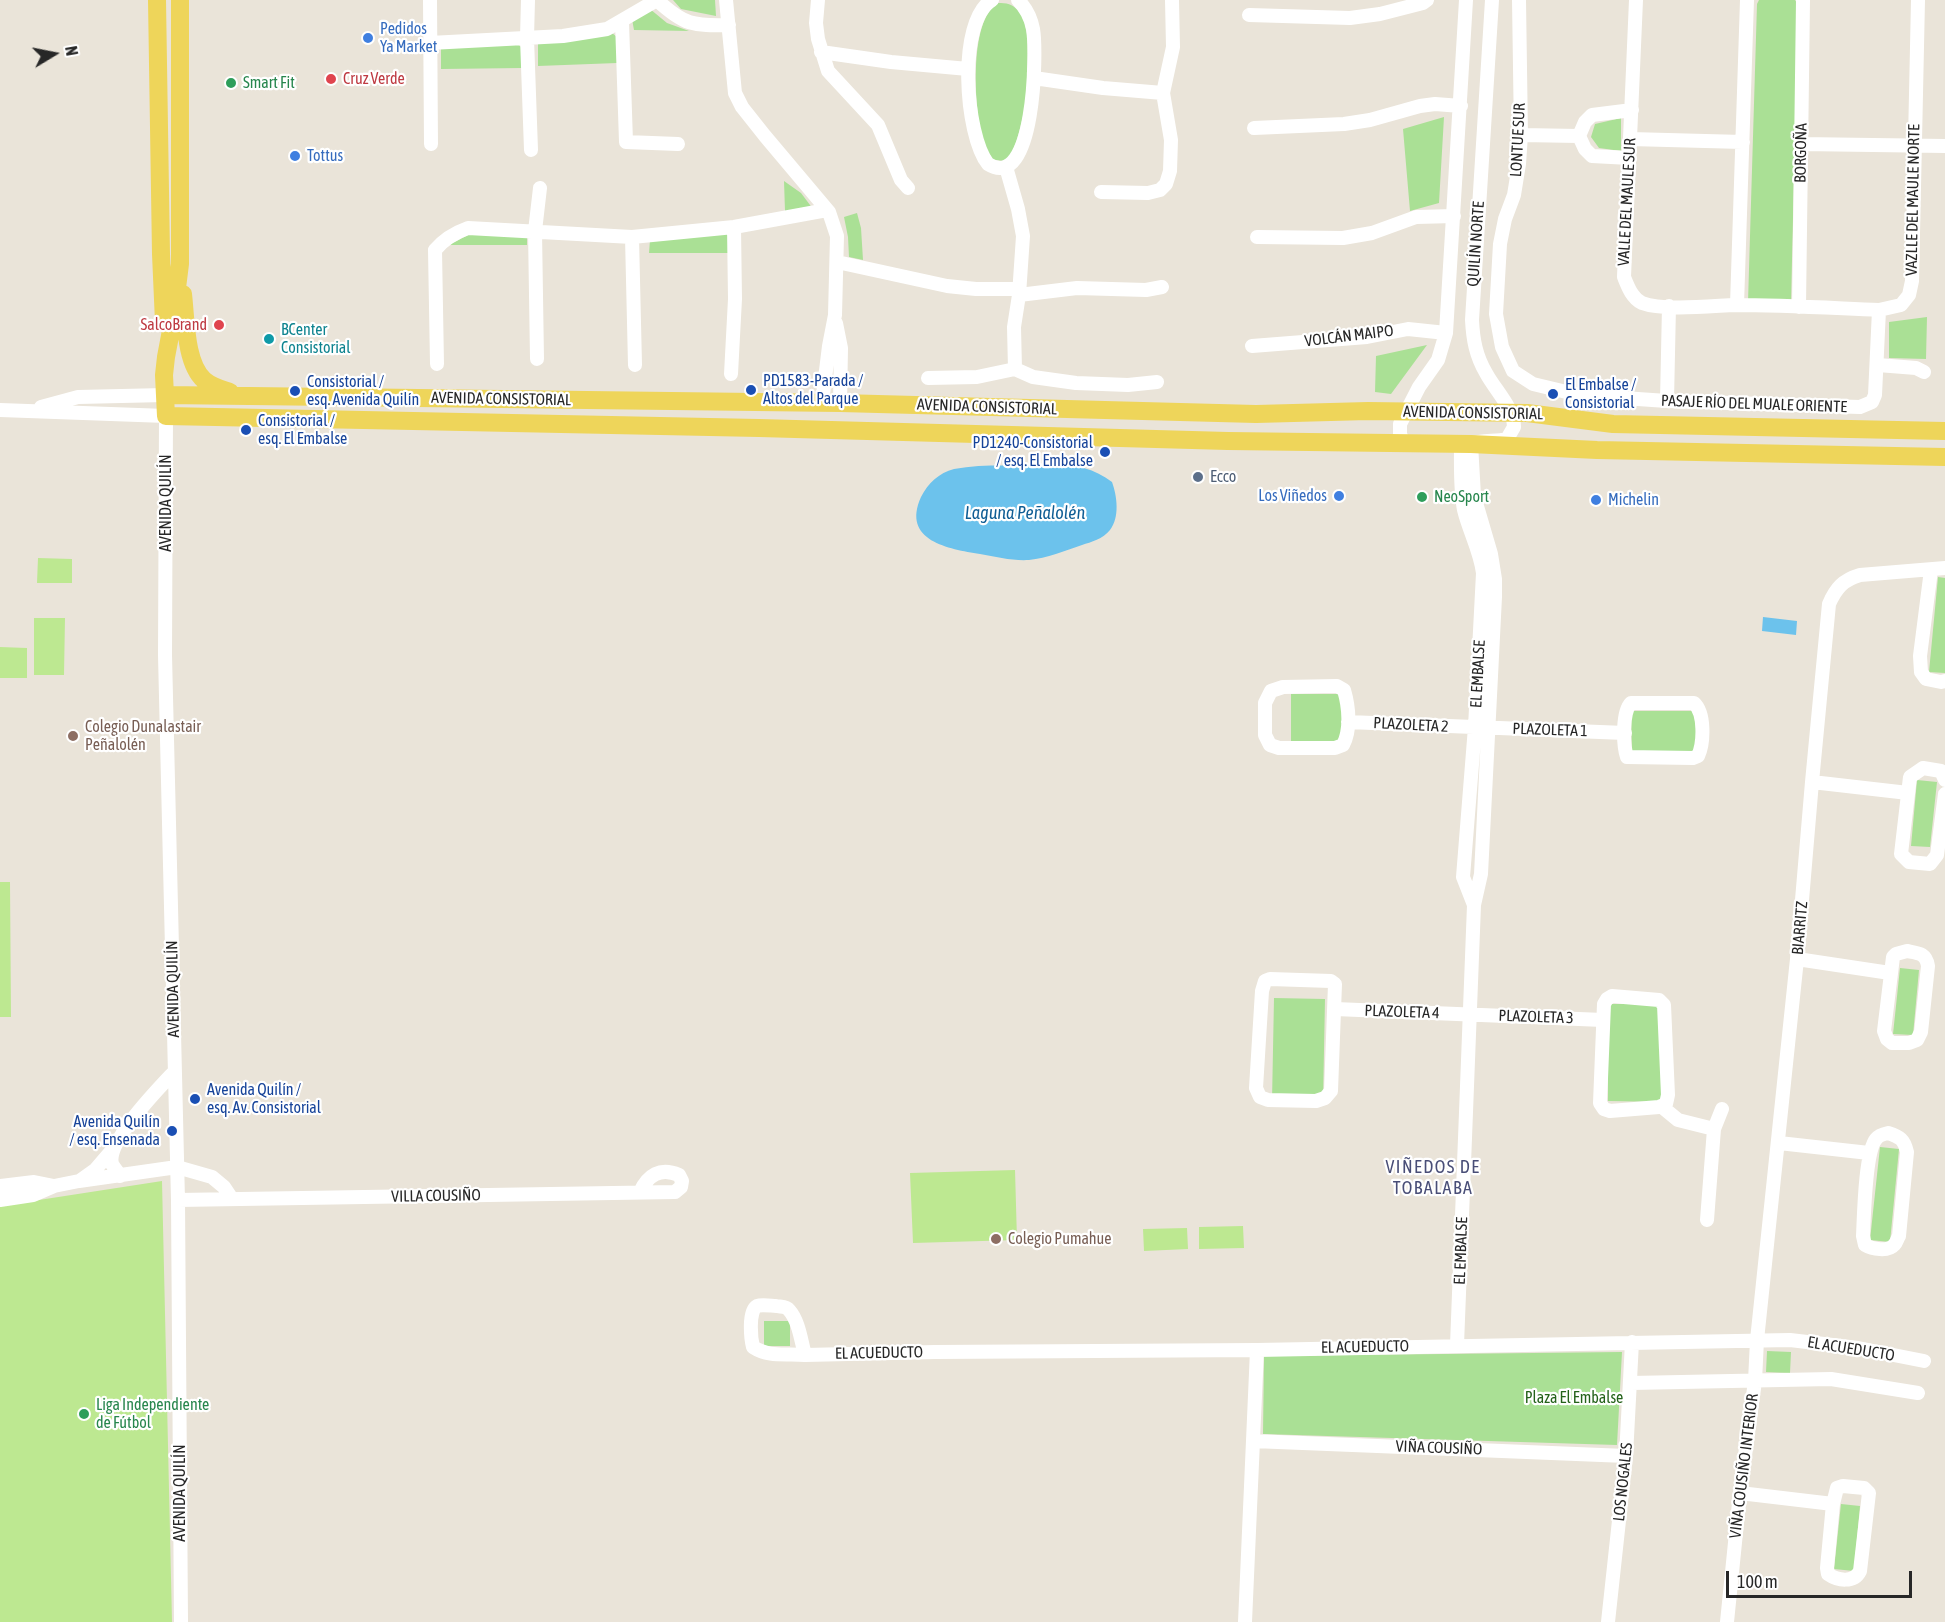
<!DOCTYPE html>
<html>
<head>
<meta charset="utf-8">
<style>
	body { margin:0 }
	#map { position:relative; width:1945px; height:1622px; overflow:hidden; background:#eae4d9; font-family:"Asap Condensed",sans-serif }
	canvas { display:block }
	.north { position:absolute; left:24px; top:24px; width:60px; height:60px; -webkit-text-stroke:4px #fff; paint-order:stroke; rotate:80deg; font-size:16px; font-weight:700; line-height:24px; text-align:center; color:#272727 }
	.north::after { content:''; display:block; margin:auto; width:21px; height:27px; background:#272727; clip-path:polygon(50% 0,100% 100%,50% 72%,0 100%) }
	.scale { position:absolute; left:1726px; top:1571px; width:186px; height:27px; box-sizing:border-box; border:3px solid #272727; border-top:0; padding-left:8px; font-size:18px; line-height:21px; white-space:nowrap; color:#272727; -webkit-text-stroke:4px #fff; paint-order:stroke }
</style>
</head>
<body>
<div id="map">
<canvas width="1945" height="1622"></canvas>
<div class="north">N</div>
<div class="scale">100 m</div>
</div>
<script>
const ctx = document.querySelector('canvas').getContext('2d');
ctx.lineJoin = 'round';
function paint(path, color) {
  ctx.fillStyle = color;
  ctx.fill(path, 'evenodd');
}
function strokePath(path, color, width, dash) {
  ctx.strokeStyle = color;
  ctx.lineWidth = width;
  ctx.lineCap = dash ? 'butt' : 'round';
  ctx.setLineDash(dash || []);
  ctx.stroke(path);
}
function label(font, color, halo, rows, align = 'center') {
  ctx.font = font + ' "Asap Condensed",sans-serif';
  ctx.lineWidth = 4.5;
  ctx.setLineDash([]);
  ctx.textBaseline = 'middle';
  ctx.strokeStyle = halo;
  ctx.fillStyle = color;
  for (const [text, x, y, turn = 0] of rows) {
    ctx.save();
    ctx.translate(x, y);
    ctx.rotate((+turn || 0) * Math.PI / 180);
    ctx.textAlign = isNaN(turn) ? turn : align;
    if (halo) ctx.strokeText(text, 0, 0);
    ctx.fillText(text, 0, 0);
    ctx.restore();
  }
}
paint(new Path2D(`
	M 673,0 L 715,0 L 716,16 L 681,9 Z
	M 1759,0 L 1795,0 L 1798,5 L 1791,303 L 1748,302 L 1757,4 Z
	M 998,3 C 1034,0 1028,54 1027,75 C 1027,85 1028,97 1025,107 C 1021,126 1017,144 1008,161 L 993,160 C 990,155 986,149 984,143 C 974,114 968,20 998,3 Z
	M 650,9 L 667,23 L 689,31 L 634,30 L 632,19 Z
	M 612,33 L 617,37 L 617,63 L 538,66 L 538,43 Z
	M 518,44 L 522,48 L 522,68 L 441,69 L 441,48 Z
	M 1444,117 L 1439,203 L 1410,211 L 1403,129 Z
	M 1621,118 L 1621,151 L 1599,148 L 1591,137 L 1595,124 Z
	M 784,181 L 801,193 L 813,209 L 785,211 Z
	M 857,213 L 861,228 L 863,260 L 849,257 L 848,237 L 844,217 Z
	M 725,232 L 732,236 L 731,253 L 649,253 L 650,240 Z
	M 527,233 L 527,245 L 449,245 L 468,235 Z
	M 1927,317 L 1926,359 L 1889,358 L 1889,322 Z
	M 1427,345 L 1391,394 L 1375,392 L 1376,356 Z
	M 1938,577 L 1945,578 L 1945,673 L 1929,672 Z
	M 1291,694 L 1344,694 L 1344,744 L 1291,745 Z
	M 1631,711 L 1698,711 L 1698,754 L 1632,754 Z
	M 1917,780 L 1937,782 L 1930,847 L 1911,846 Z
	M 1900,968 L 1919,970 L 1913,1035 L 1893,1034 Z
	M 1274,998 L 1325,999 L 1323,1102 L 1272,1101 Z
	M 1608,1004 L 1666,1004 L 1666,1102 L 1608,1101 Z
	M 1880,1147 L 1899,1149 L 1890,1242 L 1870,1240 Z
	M 764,1321 L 790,1321 L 790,1346 L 764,1346 Z
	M 1767,1351 L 1791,1352 L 1790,1373 L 1766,1372 Z
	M 1622,1352 L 1617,1445 L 1263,1434 L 1264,1356 Z
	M 1841,1504 L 1860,1506 L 1854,1571 L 1834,1569 Z`), '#aae095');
paint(new Path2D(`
	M 38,558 L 72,559 L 72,583 L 37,583 Z
	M 34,618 L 65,618 L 64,675 L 34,675 Z
	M 0,647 L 27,648 L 27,678 L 0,678 Z
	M 0,882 L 10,882 L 11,1017 L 0,1017 Z
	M 1015,1170 L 1017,1240 L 913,1243 L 910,1173 Z
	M 162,1181 L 172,1622 L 0,1622 L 0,1206 Z
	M 1243,1226 L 1244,1248 L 1199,1249 L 1199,1227 Z
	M 1187,1228 L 1188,1249 L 1144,1251 L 1143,1229 Z`), '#bde891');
paint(new Path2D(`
	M 1054,464 C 1075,464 1095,469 1112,482 C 1117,496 1120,517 1110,530 C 1103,539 1091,542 1082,545 C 1065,551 1047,558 1029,560 C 1013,561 996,557 980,554 C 949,549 901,541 921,497 C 928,483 939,473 954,469 C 986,463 1021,467 1054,464 Z
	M 1763,617 L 1797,621 L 1796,635 L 1762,631 Z`), '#6cc2ec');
strokePath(new Path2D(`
	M 430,0 L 431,144
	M 528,0 L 527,38 L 531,150
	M 657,0 C 684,25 693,26 729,25
	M 726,0 L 735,93 L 742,107 L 765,136 L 829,212 L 837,236 L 835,315 L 829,346 L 822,403
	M 818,0 L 816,23 L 818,39 L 828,71 L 878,125 L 901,180 L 908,188
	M 992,0 C 957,21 965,135 988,164 C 1035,193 1037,52 1033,29 C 1031,18 1026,8 1018,0
	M 1519,0 L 1521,135 L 1519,164 L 1514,195 L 1505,219 L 1500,244 L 1496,314 L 1502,347 L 1513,371 L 1533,384 L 1579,395 L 1667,401 L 1860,407 L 1872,402 L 1875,395 L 1879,310
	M 1636,0 L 1624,277 C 1628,287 1632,298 1642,303 C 1663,311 1711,306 1735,305 C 1783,305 1831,308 1879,310 L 1901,305 L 1909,295 L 1912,281 L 1918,0
	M 1249,15 L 1350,18 L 1380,14 L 1423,3 L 1427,0
	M 622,22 L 626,142 L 678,144
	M 430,43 L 563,36 L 607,29 L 657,0
	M 821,52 L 891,62 L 968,69
	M 1034,78 L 1103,88 L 1163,93
	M 1254,128 L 1344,124 L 1370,120 L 1420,106 L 1435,104 L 1461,106
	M 1521,135 L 1579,136
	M 1630,139 L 1743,142
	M 1801,144 L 1945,146
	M 1630,158 L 1592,156 L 1585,149 L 1579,136 L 1585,122 L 1592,115 L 1632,110
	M 1006,167 L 1018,209 L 1023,236 L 1019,295 L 1014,327 L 1015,369
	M 1101,192 L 1148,193 L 1160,190 L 1166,184 L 1170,171 L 1171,140 L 1163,93 L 1173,47 L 1172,0
	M 632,237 L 635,365
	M 1257,237 L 1343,238 L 1372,233 L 1416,217 L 1454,216
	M 837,262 L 947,286 L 976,289 L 1020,289
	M 1019,295 L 1077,288 L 1146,290 L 1162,287
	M 1737,305 L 1747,0
	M 1799,307 L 1803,0
	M 836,323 L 841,348 L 840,403
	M 1252,346 L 1367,337 L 1408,329 L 1446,333
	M 537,359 L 535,231 L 540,188
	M 437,364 L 435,250 C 444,239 454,233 468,228 L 632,237 L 734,227 L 827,210
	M 1878,365 L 1916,368 L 1924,372
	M 731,374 L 735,299 L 734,227
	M 928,378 L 977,377 L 1015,369 L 1033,377 L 1076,383 L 1128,385 L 1157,382
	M 1667,401 L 1669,306
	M 41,407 L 78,397 L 165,395
	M 0,410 L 166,416 L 165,655 L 178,1200 L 181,1622
	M 1403,442 L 1400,434 L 1400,424 L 1419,387 L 1438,360 L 1446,333 L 1466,0
	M 1461,443 C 1461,465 1460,488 1464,510 C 1469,531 1480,550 1483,573 L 1475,727 L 1463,877 L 1474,905
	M 1931,570 L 1920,656 L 1921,672 L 1926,679 L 1941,682 L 1945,681
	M 1337,686 L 1344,690 C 1349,707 1351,730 1343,745 L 1335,748 L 1279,748 L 1270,745 L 1265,735 L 1265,703 L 1271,691 L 1283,687 Z
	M 1631,703 L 1694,703 C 1705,713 1704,743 1698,756 L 1693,758 L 1627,757 C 1623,745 1622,712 1631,703 Z
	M 1348,722 L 1625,733
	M 1945,780 L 1941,771 L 1923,768 L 1910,777 L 1901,854 L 1909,862 L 1930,864 L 1937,855 L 1945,794
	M 1812,782 L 1908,793
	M 1907,951 C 1918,953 1926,953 1928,966 L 1921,1032 L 1917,1040 L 1909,1043 L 1892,1043 L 1887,1039 L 1884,1031 L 1893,957 L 1896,954 Z
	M 1797,959 L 1890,973
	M 1270,979 L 1331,981 L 1335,984 L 1331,1091 L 1325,1098 L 1316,1101 L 1268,1100 L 1260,1097 L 1256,1088 L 1262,991 L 1265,981 Z
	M 1612,996 L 1659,1000 L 1664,1005 L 1668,1095 L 1666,1104 L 1659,1107 L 1610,1111 L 1604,1109 L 1600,1103 L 1604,1004 L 1607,999 Z
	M 1335,1009 L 1603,1020
	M 1661,1106 L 1678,1120 L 1714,1129
	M 1888,1133 C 1900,1137 1904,1139 1907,1152 L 1899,1236 C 1897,1239 1897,1242 1894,1245 C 1888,1252 1872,1249 1865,1245 L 1863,1236 C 1864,1217 1865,1152 1876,1139 C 1879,1135 1883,1134 1888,1133 Z
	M 1779,1143 L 1869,1153
	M 120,1176 C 118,1172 114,1168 112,1164 C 106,1142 159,1088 174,1072
	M 81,1180 L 95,1170 L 113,1149
	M 0,1186 L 34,1182 L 54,1186
	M 0,1200 L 33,1195 L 54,1186 L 79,1181 L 177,1167 L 212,1177 L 224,1187 L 232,1199
	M 178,1200 L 675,1192 L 681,1187 L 682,1181 L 679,1175 C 660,1167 648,1175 640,1192
	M 1707,1220 L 1714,1129 L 1722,1109
	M 1457,1345 L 1474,905 L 1481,874 L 1495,597 L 1495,579 L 1491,554 L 1474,496 L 1471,444 C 1483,439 1494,442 1507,439 L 1514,427 C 1514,408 1495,390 1486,373 C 1476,356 1473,340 1472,320 L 1492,0
	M 805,1355 C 801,1341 799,1321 789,1310 C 786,1306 781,1307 776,1306 C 772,1306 762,1304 757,1306 C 748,1311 751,1339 753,1347 C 770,1358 786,1353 805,1355 L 935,1352 L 1257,1350 L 1790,1340 L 1858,1348 L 1924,1361
	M 1631,1383 L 1831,1379 L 1918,1393
	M 1253,1441 L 1626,1456
	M 1843,1486 L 1864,1488 L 1869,1493 L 1860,1571 C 1854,1583 1838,1581 1828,1574 L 1827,1568 L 1833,1504 L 1837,1488 Z
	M 1740,1493 L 1833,1504
	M 1245,1622 L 1257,1350
	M 1608,1622 L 1626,1456 L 1632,1342
	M 1727,1622 L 1740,1493 L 1755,1381 L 1757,1340 L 1797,959 L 1812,782 L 1829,604 C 1836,588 1843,580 1860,575 L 1945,568`), '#fff', 14);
strokePath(new Path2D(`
	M 157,0 L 161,254 L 164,322
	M 180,0 L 180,264 L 173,320 L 166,357 L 164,375 L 166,416 L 759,428 L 1228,441 L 1471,444 L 1597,450 L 1945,457
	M 183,294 C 186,319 185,363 204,380 C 212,387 221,389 230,392
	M 165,395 L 840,403 L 1256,414 L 1368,411 L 1527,413 L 1613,424 L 1945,431`), '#eed55a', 18);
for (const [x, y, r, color] of [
	[368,38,6,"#3f7fe0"],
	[331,79,6,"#e0444e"],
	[231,83,6,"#2e9e5b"],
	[295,156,6,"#3f7fe0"],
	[219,325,6,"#e0444e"],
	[269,339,6,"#0f9aa8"],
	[751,390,6,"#1a4fb4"],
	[295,391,6,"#1a4fb4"],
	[1553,394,6,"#1a4fb4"],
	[246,430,6,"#1a4fb4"],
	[1105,452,6,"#1a4fb4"],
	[1198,477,6,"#5c6f8a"],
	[1339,496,6,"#3f7fe0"],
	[1422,497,6,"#2e9e5b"],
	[1596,500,6,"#3f7fe0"],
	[73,736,6,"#8d6e63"],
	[195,1099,6,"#1a4fb4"],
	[172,1131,6,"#1a4fb4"],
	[996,1239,6,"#8d6e63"],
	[84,1414,6,"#2e9e5b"]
]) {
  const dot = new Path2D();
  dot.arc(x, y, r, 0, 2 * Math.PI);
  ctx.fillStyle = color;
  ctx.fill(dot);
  strokePath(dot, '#fff', 2);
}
label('16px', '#366cbe', '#fff', [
	["Pedidos",380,29],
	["Ya Market",380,47],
	["Tottus",307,156],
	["Los Viñedos",1327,496,"right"],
	["Michelin",1608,500]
], 'left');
label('16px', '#be3a42', '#fff', [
	["Cruz Verde",343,79],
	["SalcoBrand",207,325,"right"]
], 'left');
label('16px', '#27864d', '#fff', [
	["Smart Fit",243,83],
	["NeoSport",1434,497],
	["Liga Independiente",96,1405],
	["de Fútbol",96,1423]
], 'left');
label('16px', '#272727', '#fff', [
	["LONTUE SUR",1518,140,-87],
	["BORGOÑA",1801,153,-89],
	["VAZLLE DEL MAULE NORTE",1913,200,-89],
	["VALLE DEL MAULE SUR",1627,202,-87],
	["QUILÍN NORTE",1476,244,-86],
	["VOLCÁN MAIPO",1349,336,-7],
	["AVENIDA CONSISTORIAL",501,399,1],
	["PASAJE RÍO DEL MUALE ORIENTE",1754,404,2],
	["AVENIDA CONSISTORIAL",987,407,2],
	["AVENIDA CONSISTORIAL",1473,413,1],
	["AVENIDA QUILÍN",166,503,-90],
	["EL EMBALSE",1478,674,-87],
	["PLAZOLETA 2",1411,725,3],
	["PLAZOLETA 1",1550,730,2],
	["BIARRITZ",1800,928,-85],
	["AVENIDA QUILÍN",173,989,-91],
	["PLAZOLETA 4",1402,1012,2],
	["PLAZOLETA 3",1536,1017,2],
	["VILLA COUSIÑO",436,1196,-1],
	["EL EMBALSE",1461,1251,-88],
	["EL ACUEDUCTO",1365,1347,-1],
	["EL ACUEDUCTO",1851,1349,9],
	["EL ACUEDUCTO",879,1353,-1],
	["VIÑA COUSIÑO",1439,1448,2],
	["VIÑA COUSIÑO INTERIOR",1744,1466,-83],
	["LOS NOGALES",1623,1482,-84],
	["AVENIDA QUILÍN",180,1493,-90]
]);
label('16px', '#0d838f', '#fff', [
	["BCenter",281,330],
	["Consistorial",281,348]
], 'left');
label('16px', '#164399', '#fff', [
	["PD1583-Parada /",763,381],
	["Altos del Parque",763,399],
	["Consistorial /",307,382],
	["esq. Avenida Quilín",307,400],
	["El Embalse /",1565,385],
	["Consistorial",1565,403],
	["Consistorial /",258,421],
	["esq. El Embalse",258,439],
	["PD1240-Consistorial",1093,443,"right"],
	["/ esq. El Embalse",1093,461,"right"],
	["Avenida Quilín /",207,1090],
	["esq. Av. Consistorial",207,1108],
	["Avenida Quilín",160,1122,"right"],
	["/ esq. Ensenada",160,1140,"right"]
], 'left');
label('16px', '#4e5e75', '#fff', [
	["Ecco",1210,477]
], 'left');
label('16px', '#785e54', '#fff', [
	["Colegio Dunalastair",85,727],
	["Peñalolén",85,745],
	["Colegio Pumahue",1008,1239]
], 'left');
label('16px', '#24621a', '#fff', [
	["Plaza El Embalse",1574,1398]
]);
label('italic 18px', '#0f5d94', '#fff', [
	["Laguna Peñalolén",1025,513]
]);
ctx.letterSpacing = '1.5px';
label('18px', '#494e77', '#fff', [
	["VIÑEDOS DE",1433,1167],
	["TOBALABA",1433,1188]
]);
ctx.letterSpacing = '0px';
</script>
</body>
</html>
